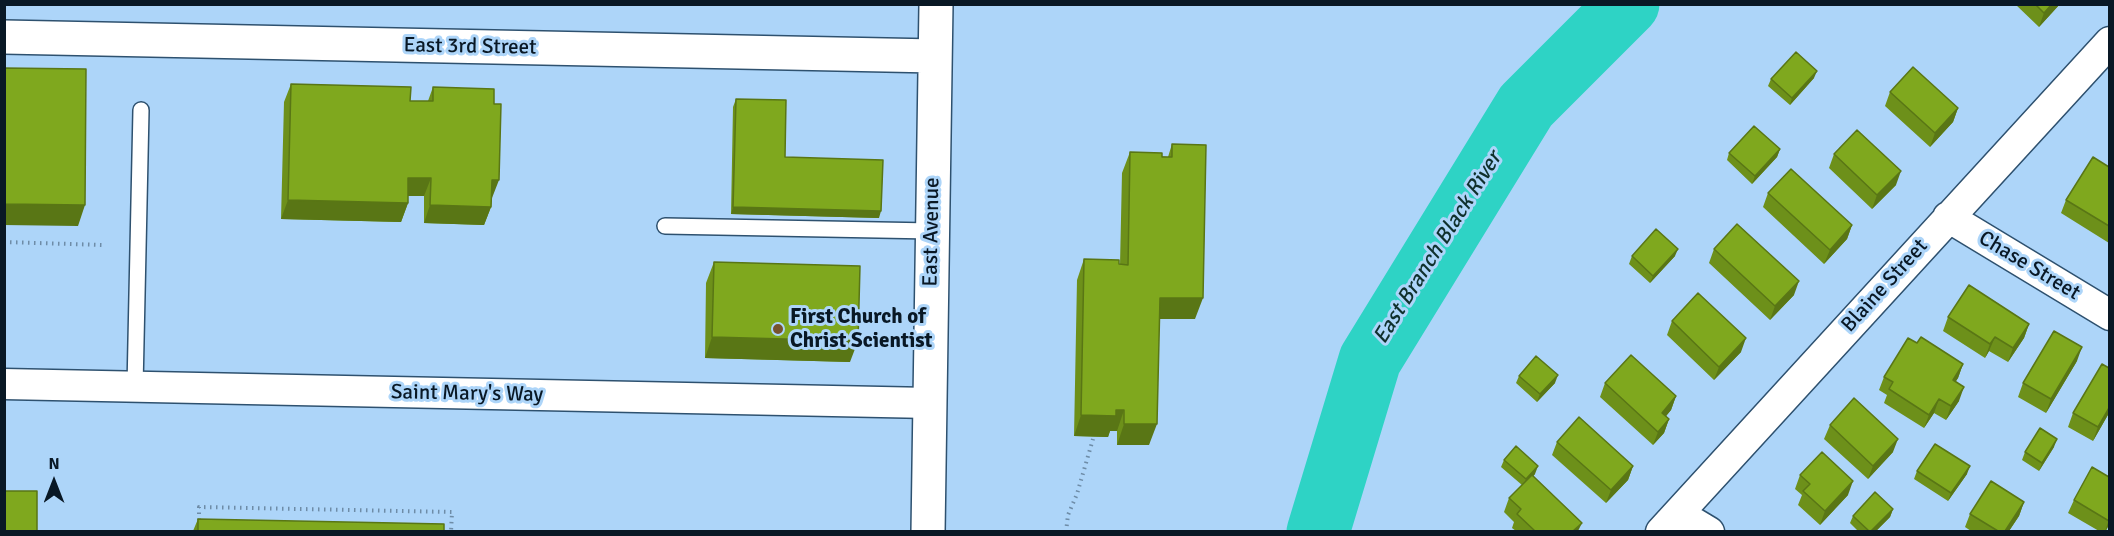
<!DOCTYPE html>
<html>
<head>
<meta charset="utf-8">
<style>
	body { margin:0 }
	#map { position:relative; width:2114px; height:536px; overflow:hidden; background:#add5f9; font-family:Signika,sans-serif }
	canvas { display:block }
	.frame { position:absolute; inset:0; border:6px solid #091825; pointer-events:none }
	.north { position:absolute; left:24px; top:452px; width:60px; height:60px; -webkit-text-stroke:4px #add5f9; paint-order:stroke; rotate:0deg; font-size:16px; font-weight:700; line-height:24px; text-align:center; color:#091825 }
	.north::after { content:''; display:block; margin:auto; width:21px; height:27px; background:#091825; clip-path:polygon(50% 0,100% 100%,50% 72%,0 100%) }
</style>
</head>
<body>
<div id="map">
<canvas width="2114" height="536"></canvas>
<div class="frame"></div>
<div class="north">N</div>
</div>
<script>
const ctx = document.querySelector('canvas').getContext('2d');
ctx.lineJoin = 'round';
function strokePath(path, color, width, dash) {
  ctx.strokeStyle = color;
  ctx.lineWidth = width;
  ctx.lineCap = dash ? 'butt' : 'round';
  ctx.setLineDash(dash || []);
  ctx.stroke(path);
}
function paint(path, color) {
  ctx.fillStyle = color;
  ctx.fill(path, 'evenodd');
}
function label(font, color, halo, rows, align = 'center') {
  ctx.font = font + ' Signika,sans-serif';
  ctx.lineWidth = 6;
  ctx.setLineDash([]);
  ctx.textBaseline = 'middle';
  ctx.strokeStyle = halo;
  ctx.fillStyle = color;
  for (const [text, x, y, turn = 0] of rows) {
    ctx.save();
    ctx.translate(x, y);
    ctx.rotate((+turn || 0) * Math.PI / 180);
    ctx.textAlign = isNaN(turn) ? turn : align;
    if (halo) ctx.strokeText(text, 0, 0);
    ctx.fillText(text, 0, 0);
    ctx.restore();
  }
}
strokePath(new Path2D(`
	M 1318,532 L 1370,360 L 1526,106 L 1628,4`), '#2ed3c5', 63);
const lane = new Path2D(`
	M 665,226 L 932,231
	M 135,387 L 141,110`);
const street = new Path2D(`
	M 1948,217 L 2110,315
	M 4,384 L 930,403
	M 1679,514 L 1709,532
	M 1661,532 L 2110,42`);
const secondary = new Path2D(`
	M 4,37 L 935,56
	M 928,532 L 936,4`);
strokePath(lane, '#2e516f', 18);
strokePath(street, '#2e516f', 33);
strokePath(secondary, '#2e516f', 36);
strokePath(new Path2D(`
	M 4,242 L 103,245
	M 199,532 L 199,507 L 452,512 L 451,532
	M 1066,532 L 1068,515 L 1077,494 L 1093,439`), '#6e8ca7', 4, [1.5, 4.5]);
strokePath(lane, '#fff', 15);
strokePath(street, '#fff', 30);
strokePath(secondary, '#fff', 33);
paint(new Path2D(`
	M 2015,4 L 2060,4 L 2039,27 Z
	M 1814,78 L 1790,105 L 1768,86 L 1771,79 Z
	M 291,84 L 410,101 L 428,101 L 433,87 L 492,198 L 491,207 L 484,225 L 424,223 L 424,196 L 408,196 L 408,203 L 401,222 L 281,219 L 284,102 Z
	M 1890,92 L 1958,108 L 1953,122 L 1930,147 L 1885,106 Z
	M 736,99 L 785,157 L 879,218 L 731,214 L 733,107 Z
	M 1172,144 L 1195,319 L 1159,319 L 1149,445 L 1117,445 L 1117,431 L 1110,431 L 1108,437 L 1074,436 L 1077,280 L 1084,259 L 1120,265 L 1122,173 L 1130,152 L 1168,157 Z
	M 1780,149 L 1777,157 L 1752,184 L 1727,160 L 1729,153 Z
	M 1834,154 L 1896,185 L 1872,209 L 1829,168 Z
	M 2109,167 L 2109,243 L 2061,213 L 2066,200 Z
	M 1768,193 L 1852,225 L 1847,239 L 1824,264 L 1763,207 Z
	M 1714,249 L 1794,295 L 1770,320 L 1709,263 Z
	M 1632,256 L 1675,256 L 1650,283 L 1629,264 Z
	M 714,262 L 850,362 L 705,358 L 706,283 Z
	M 1948,317 L 2029,324 L 2024,338 L 2008,362 L 1989,351 L 1985,358 L 1943,331 Z
	M 1672,321 L 1741,352 L 1714,380 L 1667,335 Z
	M 1917,343 L 1963,364 L 1958,378 L 1955,382 L 1959,401 L 1946,420 L 1934,413 L 1924,428 L 1884,403 L 1887,395 L 1879,390 L 1884,377 Z
	M 2077,361 L 2046,413 L 2018,397 L 2023,383 Z
	M 1519,376 L 1555,383 L 1537,402 L 1516,383 Z
	M 1605,383 L 1676,396 L 1671,410 L 1666,416 L 1669,419 L 1664,433 L 1653,445 L 1600,397 Z
	M 2073,413 L 2109,413 L 2093,441 L 2068,427 Z
	M 1830,425 L 1893,452 L 1868,479 L 1824,439 Z
	M 1557,442 L 1633,466 L 1628,480 L 1606,503 L 1552,455 Z
	M 2054,447 L 2039,471 L 2022,460 L 2025,452 Z
	M 1504,460 L 1535,474 L 1533,476 L 1578,531 L 1516,531 L 1512,528 L 1514,522 L 1504,512 L 1509,498 L 1522,485 L 1501,467 Z
	M 1917,471 L 1967,474 L 1948,501 L 1914,479 Z
	M 1800,475 L 1848,495 L 1820,525 L 1798,505 L 1802,495 L 1795,489 Z
	M 2109,477 L 2109,525 L 2106,531 L 2099,531 L 2068,513 L 2074,500 Z
	M 2024,502 L 2019,516 L 2009,531 L 1971,531 L 1965,527 L 1970,514 Z
	M 1893,509 L 1890,517 L 1876,531 L 1858,531 L 1850,523 L 1853,516 Z
	M 198,519 L 444,531 L 193,531 Z`), '#6d901a');
paint(new Path2D(`
	M 2052,4 L 2060,4 L 2039,27 L 2044,13 Z
	M 1817,71 L 1814,78 L 1790,105 L 1792,98 Z
	M 1958,108 L 1953,122 L 1930,147 L 1935,133 Z
	M 1780,149 L 1777,157 L 1752,184 L 1755,176 Z
	M 1901,171 L 1896,185 L 1872,209 L 1877,195 Z
	M 408,178 L 431,178 L 424,196 L 402,196 Z
	M 492,180 L 499,180 L 492,198 L 485,198 Z
	M 288,200 L 408,203 L 401,222 L 281,219 Z
	M 4,204 L 85,205 L 78,226 L 4,225 Z
	M 430,205 L 491,207 L 484,225 L 424,223 Z
	M 733,207 L 881,211 L 879,218 L 731,214 Z
	M 1852,225 L 1847,239 L 1824,264 L 1830,250 Z
	M 1678,249 L 1675,256 L 1650,283 L 1653,276 Z
	M 1799,281 L 1794,295 L 1770,320 L 1775,306 Z
	M 1160,298 L 1203,298 L 1195,319 L 1152,319 Z
	M 2029,324 L 2024,338 L 2008,362 L 2013,348 Z
	M 712,337 L 858,341 L 850,362 L 705,358 Z
	M 1995,337 L 1989,351 L 1985,358 L 1990,344 Z
	M 1746,338 L 1741,352 L 1714,380 L 1719,367 Z
	M 2082,347 L 2077,361 L 2046,413 L 2051,399 Z
	M 1963,364 L 1958,378 L 1948,394 L 1953,380 Z
	M 1558,375 L 1555,383 L 1537,402 L 1540,394 Z
	M 1964,387 L 1959,401 L 1946,420 L 1951,406 Z
	M 1676,396 L 1671,410 L 1657,427 L 1662,413 Z
	M 1939,399 L 1934,413 L 1924,428 L 1929,415 Z
	M 2109,408 L 2109,413 L 2093,441 L 2098,427 Z
	M 1116,410 L 1124,410 L 1117,431 L 1110,431 L 1108,437 L 1074,436 L 1081,415 Z
	M 1669,419 L 1664,433 L 1653,445 L 1658,432 Z
	M 1124,424 L 1157,424 L 1149,445 L 1117,445 Z
	M 1898,439 L 1893,452 L 1868,479 L 1873,466 Z
	M 2057,439 L 2054,447 L 2039,471 L 2042,463 Z
	M 1538,466 L 1535,474 L 1524,487 L 1526,479 Z
	M 1633,466 L 1628,480 L 1606,503 L 1611,490 Z
	M 1970,466 L 1967,474 L 1948,501 L 1951,493 Z
	M 1853,481 L 1848,495 L 1820,525 L 1825,511 Z
	M 2024,502 L 2019,516 L 2009,531 L 2005,531 Z
	M 1893,509 L 1890,517 L 1876,531 L 1871,531 Z
	M 2109,520 L 2109,525 L 2105,531 Z
	M 1582,523 L 1578,531 L 1573,531 Z`), '#597615');
const building = new Path2D(`
	M 2035,4 L 2052,4 L 2044,13 Z
	M 1796,52 L 1817,71 L 1792,98 L 1771,79 Z
	M 1913,67 L 1958,108 L 1935,133 L 1890,92 Z
	M 4,68 L 86,69 L 85,205 L 4,204 Z
	M 291,84 L 411,87 L 410,101 L 433,101 L 433,87 L 494,89 L 494,104 L 501,104 L 499,180 L 492,180 L 491,207 L 430,205 L 431,178 L 408,178 L 408,203 L 288,200 Z
	M 736,99 L 786,100 L 785,157 L 883,160 L 881,211 L 733,207 Z
	M 1754,126 L 1780,149 L 1755,176 L 1729,153 Z
	M 1857,130 L 1901,171 L 1877,195 L 1834,154 Z
	M 1172,144 L 1206,145 L 1203,298 L 1160,298 L 1157,424 L 1124,424 L 1124,410 L 1116,410 L 1116,416 L 1081,415 L 1084,259 L 1119,260 L 1119,264 L 1128,265 L 1130,152 L 1162,153 L 1162,157 L 1172,157 Z
	M 2093,157 L 2109,167 L 2109,226 L 2066,200 Z
	M 1791,169 L 1852,225 L 1830,250 L 1768,193 Z
	M 1737,224 L 1799,281 L 1775,306 L 1714,249 Z
	M 1656,229 L 1678,249 L 1653,276 L 1632,256 Z
	M 714,262 L 860,266 L 858,341 L 712,337 Z
	M 1969,285 L 2029,324 L 2013,348 L 1995,337 L 1990,344 L 1948,317 Z
	M 1698,293 L 1746,338 L 1719,367 L 1672,321 Z
	M 2054,331 L 2082,347 L 2051,399 L 2023,383 Z
	M 1921,337 L 1963,364 L 1953,380 L 1964,387 L 1951,406 L 1939,399 L 1929,415 L 1889,389 L 1893,382 L 1884,377 L 1908,338 L 1917,343 Z
	M 1631,355 L 1676,396 L 1662,413 L 1669,419 L 1658,432 L 1605,383 Z
	M 1536,356 L 1558,375 L 1540,394 L 1519,376 Z
	M 2102,364 L 2109,368 L 2109,408 L 2098,427 L 2073,413 Z
	M 1854,398 L 1898,439 L 1873,466 L 1830,425 Z
	M 1579,417 L 1633,466 L 1611,490 L 1557,442 Z
	M 2040,428 L 2057,439 L 2042,463 L 2025,452 Z
	M 1935,444 L 1970,466 L 1951,493 L 1917,471 Z
	M 1516,446 L 1538,466 L 1526,479 L 1504,460 Z
	M 1822,452 L 1853,481 L 1825,511 L 1803,491 L 1810,484 L 1800,475 Z
	M 2092,467 L 2109,477 L 2109,521 L 2074,500 Z
	M 1532,475 L 1582,523 L 1573,531 L 1535,531 L 1517,514 L 1521,509 L 1509,498 Z
	M 1991,481 L 2024,502 L 2005,531 L 1998,531 L 1970,514 Z
	M 4,491 L 37,491 L 37,531 L 4,531 Z
	M 1875,492 L 1893,509 L 1871,531 L 1869,531 L 1853,516 Z
	M 198,519 L 444,524 L 444,531 L 198,531 Z`);
paint(building, '#7fa81e');
strokePath(building, '#597615', 1.5);
for (const [x, y, r, color] of [
	[778,329,6,"#77532d"]
]) {
  const dot = new Path2D();
  dot.arc(x, y, r, 0, 2 * Math.PI);
  ctx.fillStyle = color;
  ctx.fill(dot);
  strokePath(dot, '#add5f9', 2);
}
label('21px', '#091825', '#add5f9', [
	["East 3rd Street",470,47,1],
	["East Avenue",932,232,-89],
	["Chase Street",2029,266,31],
	["Blaine Street",1885,286,-48],
	["Saint Mary's Way",467,394,1]
]);
label('bold 21px', '#091825', '#add5f9', [
	["First Church of",790,317],
	["Christ Scientist",790,341]
], 'left');
label('italic 22px', '#0f302c', '#add5f9', [
	["East Branch Black River",1438,248,-58]
]);
</script>
</body>
</html>
